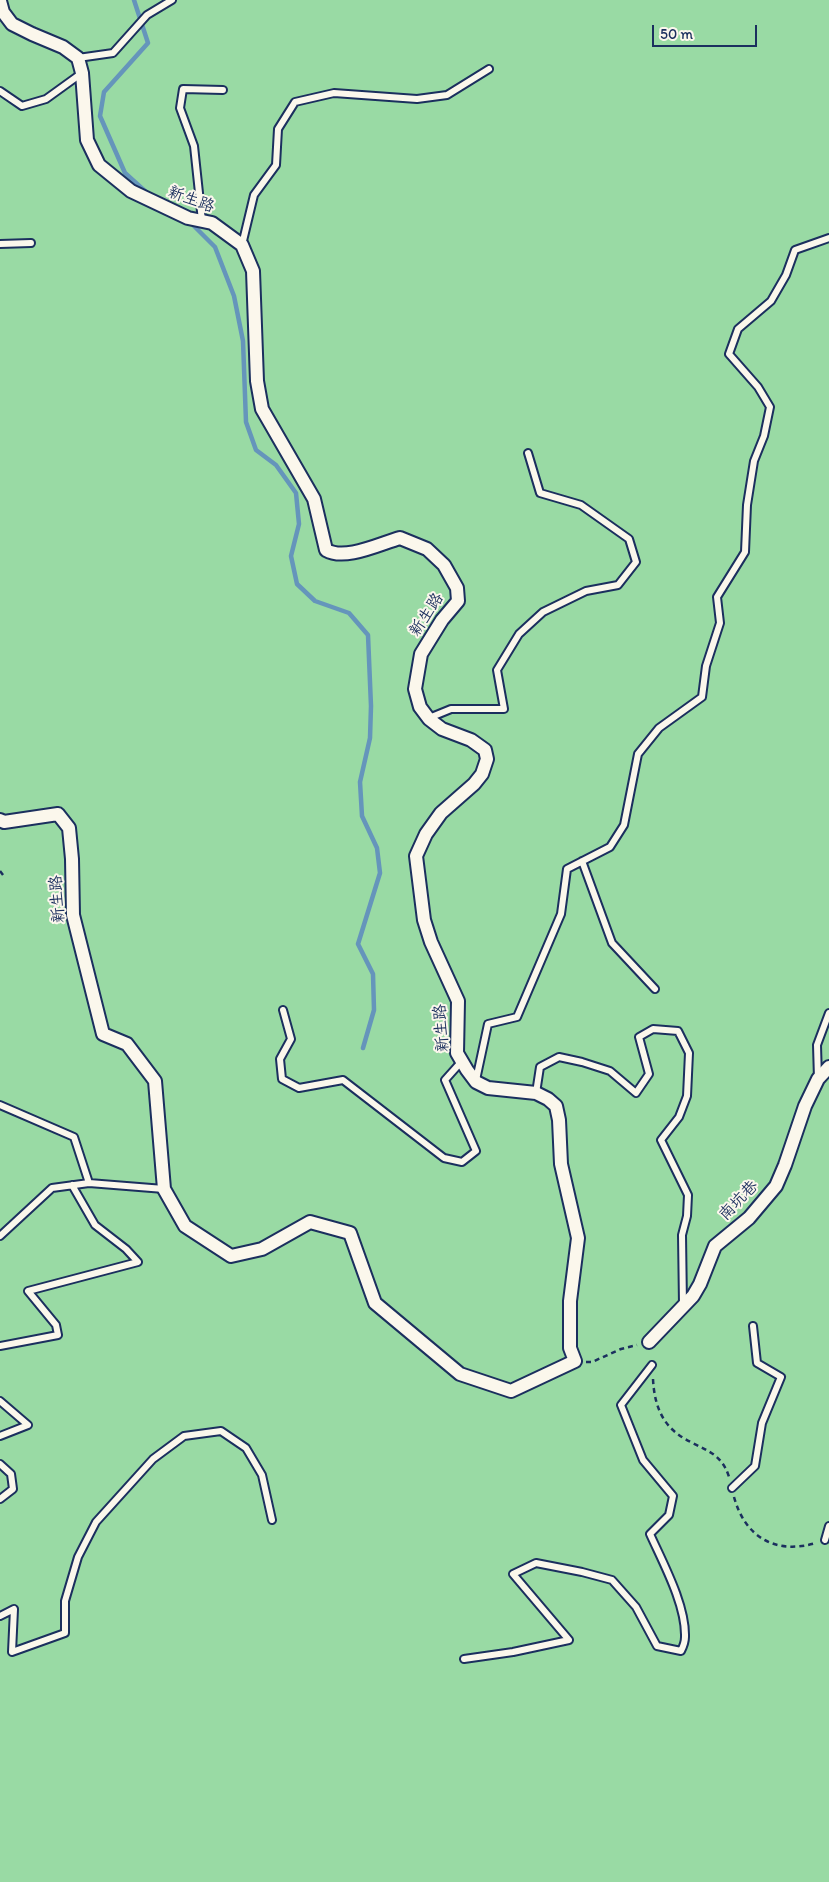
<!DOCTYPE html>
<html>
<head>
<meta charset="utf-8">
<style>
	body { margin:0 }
	#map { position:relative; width:829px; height:1882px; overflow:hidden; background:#fbf7ec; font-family:Itim,sans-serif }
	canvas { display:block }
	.scale { position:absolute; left:652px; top:25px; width:105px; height:22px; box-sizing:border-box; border:2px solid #1b2f5e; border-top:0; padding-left:6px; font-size:15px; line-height:18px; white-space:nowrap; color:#1b2f5e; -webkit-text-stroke:4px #fbf7ec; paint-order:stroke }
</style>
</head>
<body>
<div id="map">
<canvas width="829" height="1882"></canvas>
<div class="scale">50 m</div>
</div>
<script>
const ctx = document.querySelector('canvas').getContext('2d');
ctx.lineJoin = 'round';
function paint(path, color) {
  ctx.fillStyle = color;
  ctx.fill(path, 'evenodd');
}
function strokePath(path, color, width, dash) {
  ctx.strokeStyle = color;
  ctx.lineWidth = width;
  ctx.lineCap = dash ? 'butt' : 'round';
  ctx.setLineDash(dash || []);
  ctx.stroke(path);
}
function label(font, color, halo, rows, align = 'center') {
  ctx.font = font + ' Itim,"LXGW WenKai TC",sans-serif';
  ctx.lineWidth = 4;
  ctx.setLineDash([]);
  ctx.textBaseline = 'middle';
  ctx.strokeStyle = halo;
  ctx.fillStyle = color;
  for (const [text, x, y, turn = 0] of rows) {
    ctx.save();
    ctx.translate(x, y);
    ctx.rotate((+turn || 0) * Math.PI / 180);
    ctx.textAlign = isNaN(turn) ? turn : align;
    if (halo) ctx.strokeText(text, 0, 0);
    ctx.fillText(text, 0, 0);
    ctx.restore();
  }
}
paint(new Path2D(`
	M 0,0 L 829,0 L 829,1882 L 0,1882 Z`), '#99daa4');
strokePath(new Path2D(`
	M 134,0 L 148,43 L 104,92 L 100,116 L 125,173 L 146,192
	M 190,222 L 215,247 L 234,296 L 243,341 L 246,422 L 256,450 L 276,465 L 296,493 L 299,524 L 291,556 L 297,584 L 315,601 L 349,613 L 368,635 L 371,706 L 370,738 L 360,782 L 362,816 L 377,848 L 380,873 L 358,944 L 373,974 L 374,1010 L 363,1048`), '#6595bb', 4.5);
const lane = new Path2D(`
	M 78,58 L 113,53 L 147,15 L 172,0
	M 0,91 L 22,106 L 46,99 L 82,73
	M 202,221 L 194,146 L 180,108 L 183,89 L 223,90
	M 0,244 L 31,243
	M 242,245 L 254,195 L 276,165 L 278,129 L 295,102 L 334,93 L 417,99 L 447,95 L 489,69
	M 429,718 L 451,709 L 504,709 L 497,670 L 519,634 L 543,612 L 586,591 L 618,585 L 636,562 L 629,539 L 581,505 L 540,493 L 528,453
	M 582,861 L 612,943 L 655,989
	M 283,1010 L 291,1039 L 280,1059 L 282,1079 L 299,1088 L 343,1080 L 444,1158 L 462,1162 L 476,1151 L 445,1080 L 462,1061
	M 818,1079 L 817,1045 L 829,1013
	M 476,1080 L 488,1024 L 517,1017 L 561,914 L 567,869 L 610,847 L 624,825 L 638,754 L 659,728 L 702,697 L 706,666 L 720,623 L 717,597 L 745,552 L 747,505 L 754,461 L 764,436 L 770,407 L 758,387 L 729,354 L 738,329 L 771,301 L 786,275 L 795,250 L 829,238
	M 536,1093 L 540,1067 L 559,1057 L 582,1062 L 610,1071 L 636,1093 L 649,1074 L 639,1037 L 653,1029 L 678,1031 L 689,1053 L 687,1096 L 679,1117 L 661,1140 L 688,1195 L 687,1216 L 682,1235 L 683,1305
	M 0,1105 L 74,1137 L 89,1183
	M 0,1236 L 52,1188 L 89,1183 L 164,1189
	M 0,1346 L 58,1335 L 56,1325 L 28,1291 L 138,1262 L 126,1249 L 95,1225 L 72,1185
	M 0,1401 L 28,1425 L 0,1436
	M 0,1464 L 11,1474 L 13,1489 L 0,1499
	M 732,1488 L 755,1466 L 762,1423 L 781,1377 L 757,1363 L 753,1326
	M 825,1540 L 829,1526
	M 0,1616 L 14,1609 L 12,1652 L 65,1633 L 65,1601 L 78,1557 L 96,1522 L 153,1459 L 184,1436 L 221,1431 L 246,1448 L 262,1475 L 272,1520
	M 464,1659 L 513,1652 L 569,1640 L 513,1574 L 536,1563 L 582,1572 L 612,1580 L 636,1607 L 657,1646 L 681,1651 C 683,1647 685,1641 685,1637 C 686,1605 663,1563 650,1534 L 669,1515 L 673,1496 L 643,1460 L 621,1405 L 652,1365`);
const street = new Path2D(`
	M 0,1 L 3,12 L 12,24 L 32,34 L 63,47 L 78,58 L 82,73 L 87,140 L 99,165 L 131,191 L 188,218 L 212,223 L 242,245 L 253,271 L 257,381 L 262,409 L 314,499 L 326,550 C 345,561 379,544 400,538 L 427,549 L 444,565 L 457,588 L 458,601 L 442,620 L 421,654 L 415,689 L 420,707 L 429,719 L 442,729 L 471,740 L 485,750 L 487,759 L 482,774 L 474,784 L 441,813 L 426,834 L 416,856 L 424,920 L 431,942 L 458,1001 L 457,1053 L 467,1070 L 476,1082 L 488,1088 L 536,1093 L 548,1099 L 556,1106 L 559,1120 L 561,1164 L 578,1238 L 570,1301 L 570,1348 L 575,1361 L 511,1391 L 460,1374 L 375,1303 L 350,1233 L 310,1222 L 262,1249 L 231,1256 L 185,1226 L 164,1189 L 155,1081 L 127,1044 L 103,1034 L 73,915 L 72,859 L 69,828 L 58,814 L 4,822 L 0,820
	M 649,1342 L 693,1296 L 700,1284 L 715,1246 L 749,1218 L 776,1186 L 785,1165 L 805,1106 L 818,1079 L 829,1067`);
strokePath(lane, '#1b2f5e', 10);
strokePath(street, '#1b2f5e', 16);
strokePath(new Path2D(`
	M 0,871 L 3,875
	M 586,1362 L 592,1362 L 621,1349 L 637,1345
	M 653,1379 C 654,1399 659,1418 674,1431 C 694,1449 720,1447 729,1477
	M 734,1497 C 745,1537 775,1555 816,1543`), '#1b2f5e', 2.5, [5, 4]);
strokePath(lane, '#fbf7ec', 6);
strokePath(street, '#fbf7ec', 12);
label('16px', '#1b2f5e', '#fbf7ec', [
	["新生路",191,200,20],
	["新生路",427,615,-57],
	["新生路",58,899,-94],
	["新生路",442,1028,-94],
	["南坑巷",739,1201,-46]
]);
</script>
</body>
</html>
